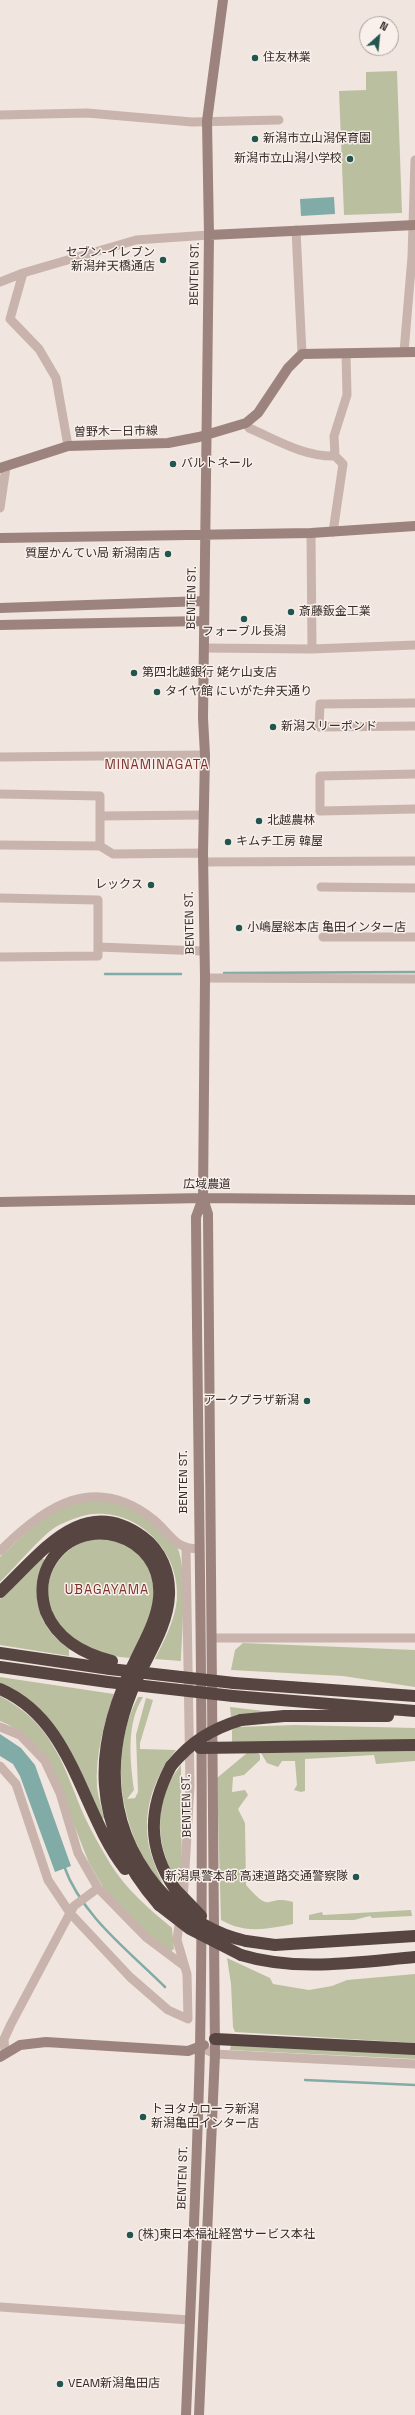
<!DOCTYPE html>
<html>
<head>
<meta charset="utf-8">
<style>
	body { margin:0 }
	#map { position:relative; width:415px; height:2415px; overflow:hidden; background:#f1e5df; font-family:"Space Grotesk",sans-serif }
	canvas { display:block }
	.north { position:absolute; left:359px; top:16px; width:40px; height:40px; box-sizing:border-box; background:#f9f0eb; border:1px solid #aba29e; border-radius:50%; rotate:27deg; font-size:11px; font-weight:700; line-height:16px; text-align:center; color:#372c2a }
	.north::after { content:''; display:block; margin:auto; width:14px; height:18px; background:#23554f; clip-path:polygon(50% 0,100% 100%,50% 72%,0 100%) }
</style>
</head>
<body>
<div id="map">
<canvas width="415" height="2415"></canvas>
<div class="north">N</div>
</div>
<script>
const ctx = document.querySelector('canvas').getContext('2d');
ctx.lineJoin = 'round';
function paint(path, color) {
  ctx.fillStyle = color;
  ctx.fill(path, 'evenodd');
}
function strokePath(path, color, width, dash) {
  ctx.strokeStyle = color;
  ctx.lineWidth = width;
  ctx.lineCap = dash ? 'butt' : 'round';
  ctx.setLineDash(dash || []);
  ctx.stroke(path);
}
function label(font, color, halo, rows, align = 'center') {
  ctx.font = font + ' "Space Grotesk","Noto Sans JP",sans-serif';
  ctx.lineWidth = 3;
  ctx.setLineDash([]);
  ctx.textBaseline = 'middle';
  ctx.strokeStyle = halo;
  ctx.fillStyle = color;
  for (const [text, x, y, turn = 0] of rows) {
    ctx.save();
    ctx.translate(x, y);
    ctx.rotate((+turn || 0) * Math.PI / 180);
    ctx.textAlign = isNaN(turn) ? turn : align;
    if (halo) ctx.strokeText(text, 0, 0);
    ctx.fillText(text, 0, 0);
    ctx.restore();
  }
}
paint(new Path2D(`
	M 397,71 L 402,213 L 344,215 L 339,91 L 366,90 L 366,72 Z
	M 111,1498 C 130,1507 164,1528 176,1545 C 188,1563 182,1637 181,1661 L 155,1659 C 164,1641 175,1620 177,1599 C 180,1553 141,1511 94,1514 C 84,1514 68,1521 59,1525 C 44,1532 14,1569 0,1582 L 0,1557 L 32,1527 L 67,1504 Z
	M 90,1539 C 97,1539 105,1538 112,1539 C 139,1544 159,1575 154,1602 C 151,1621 141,1640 135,1658 C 116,1658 93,1653 76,1642 C 33,1613 41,1555 90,1539 Z
	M 42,1558 L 45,1560 C 29,1597 37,1626 69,1649 L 69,1656 L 0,1645 L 0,1599 Z
	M 243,1643 L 415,1650 L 415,1687 L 343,1676 L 231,1670 L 235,1650 Z
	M 0,1677 L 114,1694 C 104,1723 95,1756 97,1787 C 98,1797 102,1808 104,1818 L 100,1821 C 76,1758 64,1716 0,1685 Z
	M 0,1696 C 51,1723 62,1761 82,1811 C 90,1829 101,1848 111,1865 C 127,1890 149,1909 172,1928 L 174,1949 L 170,1952 L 162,1947 L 119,1906 L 103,1887 L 89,1863 L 50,1764 C 37,1744 22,1730 0,1721 Z
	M 138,1697 L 143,1697 C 126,1724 130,1760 134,1790 L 127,1799 L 135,1798 L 138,1792 L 136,1735 L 146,1698 L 153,1700 L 140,1743 L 140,1749 L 176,1750 C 153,1778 141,1814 150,1850 C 153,1862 159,1875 164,1887 C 156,1876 146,1864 140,1851 C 117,1804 113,1744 138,1697 Z
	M 230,1707 L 272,1712 L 231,1717 Z
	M 295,1725 L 415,1728 L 415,1741 L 232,1742 L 232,1730 L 237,1727 Z
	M 255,1750 L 260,1755 L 260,1760 L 244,1775 L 233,1777 L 232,1792 L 245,1790 L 248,1795 L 238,1809 L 245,1823 L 246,1885 C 273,1916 265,1894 293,1902 L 293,1924 C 267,1929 245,1934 221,1920 L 217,1778 L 247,1753 Z
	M 415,1751 L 415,1761 L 376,1764 L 374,1755 L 305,1759 L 305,1791 L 301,1792 L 294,1790 L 297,1785 L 295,1761 L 282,1761 L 278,1767 L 267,1763 L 261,1753 Z
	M 181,1765 L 182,1890 C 156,1854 150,1801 181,1765 Z
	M 411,1910 L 412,1916 L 372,1918 L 370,1916 L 354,1920 L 309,1920 L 309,1915 L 322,1912 L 323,1915 Z
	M 227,1958 L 270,1978 L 273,1984 L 309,1990 L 332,1986 L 347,1980 L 415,1974 L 415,2043 L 235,2032 L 233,2027 L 231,1984 Z
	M 231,2045 L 415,2054 L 415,2059 L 230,2050 Z`), '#babfa0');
paint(new Path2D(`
	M 334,197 L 335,214 L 301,216 L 300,199 Z
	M 0,1734 L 21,1748 L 35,1765 L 71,1866 L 55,1872 L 20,1776 L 13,1764 L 0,1756 Z`), '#80aba6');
strokePath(new Path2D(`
	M 224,973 L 415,972
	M 105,974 L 181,974
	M 64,1866 C 81,1915 129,1951 165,1987
	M 305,2080 L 415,2085`), '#80aba6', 2.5);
strokePath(new Path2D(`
	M 0,115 L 87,113 L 192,122 L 279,120
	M 296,230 L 302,354
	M 0,282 L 23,273
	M 404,352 L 412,257 L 415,160
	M 246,423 L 249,428 C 277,440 304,457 335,456 L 343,464 L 333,532
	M 68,446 L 56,378 L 39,349 L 10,319 L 23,273 L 136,240 L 209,235
	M 335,456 L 334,436 L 347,395 L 346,353
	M 0,508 L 6,467
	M 311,533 L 312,649
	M 204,648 L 312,649 L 415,645
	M 415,703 L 320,704 L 319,727 L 415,726
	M 0,757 L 205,755
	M 415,774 L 320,776 L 320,811 L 415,809
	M 0,794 L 100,796 L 100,846 L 0,845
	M 100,816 L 203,815
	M 100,846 L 113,854 L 203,853
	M 203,862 L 415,861
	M 321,887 L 415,888
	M 0,898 L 98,900 L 98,956 L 0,957
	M 323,937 L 415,937
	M 98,947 L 203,951
	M 205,978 L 415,979
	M 0,1551 C 45,1506 95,1472 154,1520 C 171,1534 173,1548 198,1549
	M 212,1638 L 415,1638
	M 0,1727 L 20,1735 L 45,1761 L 60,1793 L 78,1853 L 98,1888 L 147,1938 L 183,1965
	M 0,1766 L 16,1784 L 48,1880 L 70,1913 L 130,1977 L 168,2010 L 188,2019 L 187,1974 L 177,1940 L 180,1917
	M 183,1901 L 190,1786 L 186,1548
	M 200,2047 L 215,2054 L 415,2064
	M 5,2053 L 4,2039 L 11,2024 L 70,1913 L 74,1906 L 98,1888
	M 0,2307 L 190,2320`), '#c8b4ac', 9);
strokePath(new Path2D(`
	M 209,235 L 415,225
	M 0,468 L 68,446 L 168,443 L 199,437 L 246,423 L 258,413 L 288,368 L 302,354 L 415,352
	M 0,538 L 311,533 L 415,526
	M 0,608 L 204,601
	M 0,625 L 204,621
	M 0,1202 L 203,1198 L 415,1200
	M 0,2057 L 20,2045 L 46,2042 L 188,2051 L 204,2045
	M 186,2415 C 191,2293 197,2170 200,2048 C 205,1771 198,1493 196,1217 L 203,1198
	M 199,2415 L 215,2054 L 208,1214 L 203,1198 L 205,978 L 203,853 L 205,755 L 203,718 L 209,235 L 207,121 L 223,0`), '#9c837d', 10);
strokePath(new Path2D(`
	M 0,1592 C 40,1555 82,1492 143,1537 C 161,1550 170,1573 169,1595 C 168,1625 149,1653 137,1679 C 102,1755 106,1834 166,1897
	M 0,1653 L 110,1669
	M 112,1661 C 84,1654 57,1639 46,1612 C 41,1597 41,1580 48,1566 C 78,1508 165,1533 159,1598 C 157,1619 146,1638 137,1657 C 91,1746 90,1826 159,1905
	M 0,1667 L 108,1682
	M 234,1683 L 415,1696
	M 0,1689 C 74,1721 80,1811 125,1869
	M 233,1696 L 415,1711
	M 241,1720 L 284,1716 L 388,1716
	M 200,1748 L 415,1745
	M 171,1766 C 148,1809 147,1848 175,1889
	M 246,1941 L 275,1945 L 415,1936
	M 241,1955 C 296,1972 358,1962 415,1957
	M 215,2039 L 415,2049`), '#574542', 12);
strokePath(new Path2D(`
	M 110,1669 L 234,1683
	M 108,1682 L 233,1696
	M 171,1766 C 191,1742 211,1729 241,1720
	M 175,1889 L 201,1916
	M 166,1897 C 190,1918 214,1934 246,1941
	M 159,1905 L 190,1929 L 241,1955`), '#574542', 12);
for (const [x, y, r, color] of [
	[255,58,4,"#23554f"],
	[255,139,4,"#23554f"],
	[350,159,4,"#23554f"],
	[163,260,4,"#23554f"],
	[173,464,4,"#23554f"],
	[168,554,4,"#23554f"],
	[291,612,4,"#23554f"],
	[244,619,4,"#23554f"],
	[134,673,4,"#23554f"],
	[157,692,4,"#23554f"],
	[273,727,4,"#23554f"],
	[259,821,4,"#23554f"],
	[228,842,4,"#23554f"],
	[151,885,4,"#23554f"],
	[239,928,4,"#23554f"],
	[307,1401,4,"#23554f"],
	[356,1877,4,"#23554f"],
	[143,2117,4,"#23554f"],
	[130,2235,4,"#23554f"],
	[60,2384,4,"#23554f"]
]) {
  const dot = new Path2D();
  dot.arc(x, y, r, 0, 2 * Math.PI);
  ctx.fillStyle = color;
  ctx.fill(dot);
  strokePath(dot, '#f9f0eb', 1.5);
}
label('12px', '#372c2a', '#f9f0eb', [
	["住友林業",263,58],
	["新潟市立山潟保育園",263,139],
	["新潟市立山潟小学校",342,159,"right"],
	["セブン-イレブン",155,253,"right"],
	["新潟弁天橋通店",155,267,"right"],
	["バルトネール",181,464],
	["質屋かんてい局 新潟南店",160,554,"right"],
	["斎藤鈑金工業",299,612],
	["フォーブル長潟",244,632,"center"],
	["第四北越銀行 姥ケ山支店",142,673],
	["タイヤ館 にいがた弁天通り",165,692],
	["新潟スリーポンド",281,727],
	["北越農林",267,821],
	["キムチ工房 韓屋",236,842],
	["レックス",143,885,"right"],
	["小嶋屋総本店 亀田インター店",247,928],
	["アークプラザ新潟",299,1401,"right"],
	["新潟県警本部 高速道路交通警察隊",348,1877,"right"],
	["トヨタカローラ新潟",151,2110],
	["新潟亀田インター店",151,2124],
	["(株)東日本福祉経営サービス本社",138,2235],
	["VEAM新潟亀田店",68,2384]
], 'left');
label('12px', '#372c2a', '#f9f0eb', [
	["BENTEN ST.",195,274,-89],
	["曽野木一日市線",116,432,-1],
	["BENTEN ST.",192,598,-89],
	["BENTEN ST.",190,923,-91],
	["広域農道",207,1185],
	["BENTEN ST.",184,1482,-90],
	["BENTEN ST.",187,1806,-91],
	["BENTEN ST.",183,2178,-88]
]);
ctx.letterSpacing = '1px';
label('13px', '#7f2f2a', '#f9f0eb', [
	["MINAMINAGATA",157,765],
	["UBAGAYAMA",107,1590]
]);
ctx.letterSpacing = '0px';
</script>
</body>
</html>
